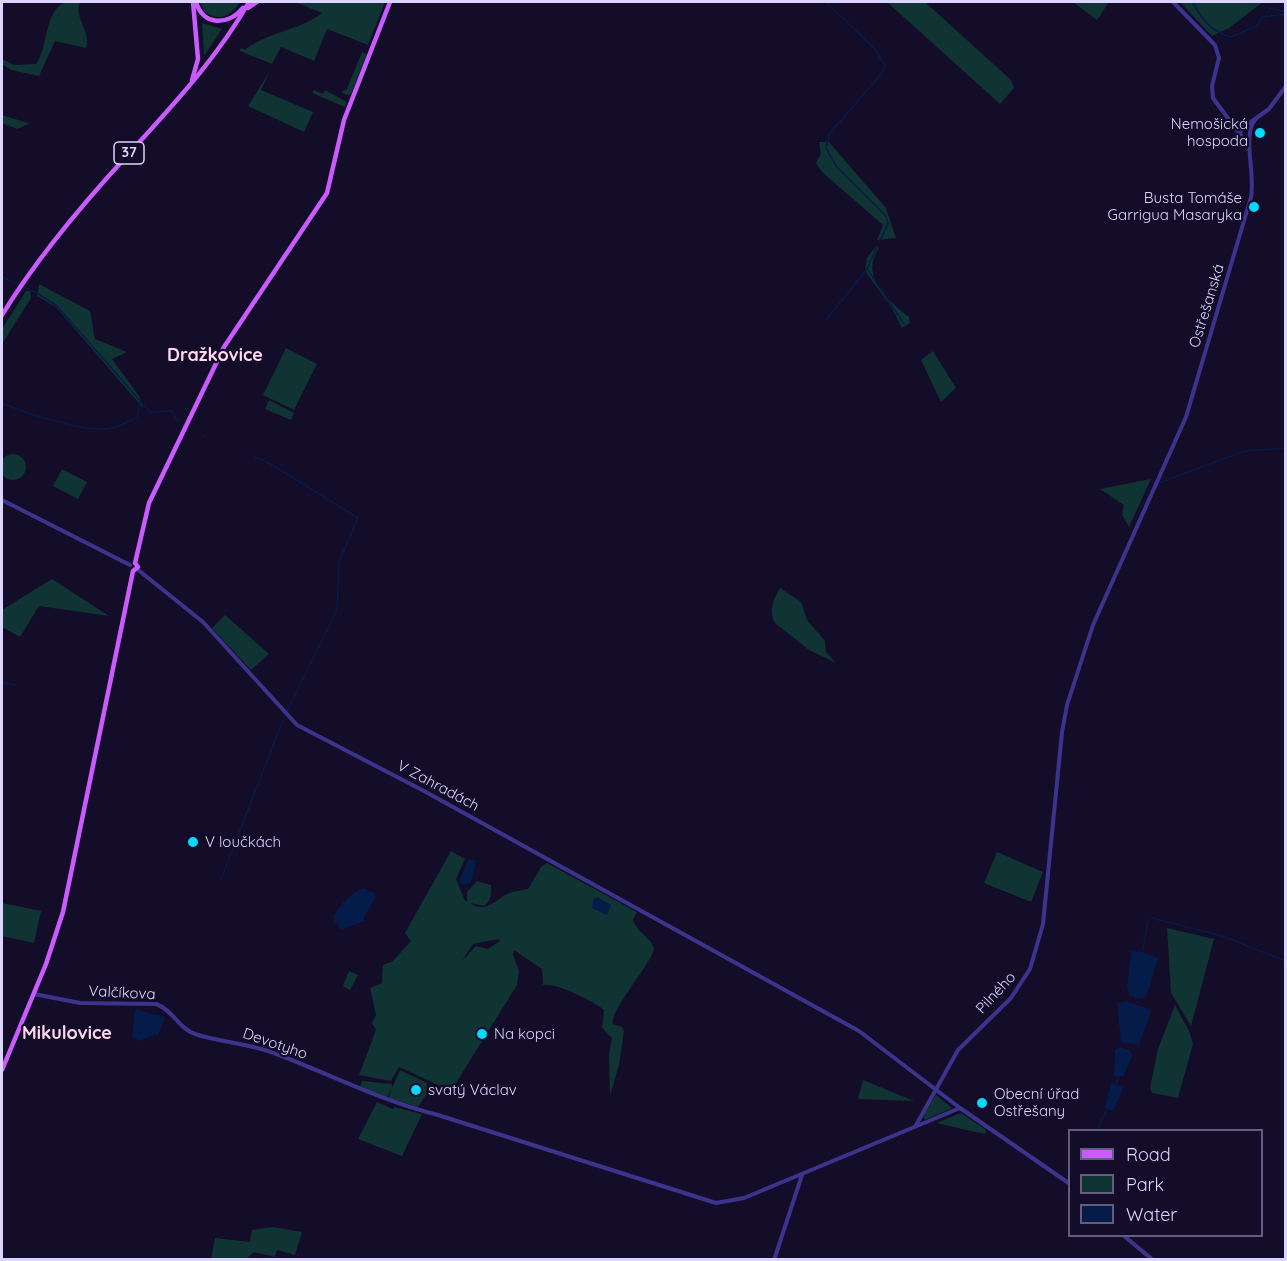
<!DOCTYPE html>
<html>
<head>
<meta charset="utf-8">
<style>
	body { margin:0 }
	#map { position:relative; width:1287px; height:1261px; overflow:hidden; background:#130d29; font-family:Quicksand,sans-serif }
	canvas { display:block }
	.frame { position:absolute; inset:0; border:3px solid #dcd5ff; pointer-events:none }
	.legend { position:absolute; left:1068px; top:1129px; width:195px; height:108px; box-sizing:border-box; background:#130d29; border:2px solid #635d7f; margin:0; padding:8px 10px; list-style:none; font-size:18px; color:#dcd5ff }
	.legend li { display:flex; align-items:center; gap:12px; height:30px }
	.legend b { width:30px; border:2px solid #635d7f }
</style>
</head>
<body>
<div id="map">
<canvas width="1287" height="1261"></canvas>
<div class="frame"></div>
<ul class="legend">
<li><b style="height:8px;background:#ca5cff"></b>Road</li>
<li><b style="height:16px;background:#103333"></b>Park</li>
<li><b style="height:16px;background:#051b4a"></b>Water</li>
</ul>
</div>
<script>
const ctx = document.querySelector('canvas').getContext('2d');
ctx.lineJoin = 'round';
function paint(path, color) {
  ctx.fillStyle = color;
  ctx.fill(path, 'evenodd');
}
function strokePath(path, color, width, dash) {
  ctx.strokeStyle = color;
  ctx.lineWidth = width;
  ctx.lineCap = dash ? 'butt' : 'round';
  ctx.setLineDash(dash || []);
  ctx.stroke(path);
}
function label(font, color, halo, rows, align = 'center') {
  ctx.font = font + ' Quicksand,sans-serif';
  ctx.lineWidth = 4.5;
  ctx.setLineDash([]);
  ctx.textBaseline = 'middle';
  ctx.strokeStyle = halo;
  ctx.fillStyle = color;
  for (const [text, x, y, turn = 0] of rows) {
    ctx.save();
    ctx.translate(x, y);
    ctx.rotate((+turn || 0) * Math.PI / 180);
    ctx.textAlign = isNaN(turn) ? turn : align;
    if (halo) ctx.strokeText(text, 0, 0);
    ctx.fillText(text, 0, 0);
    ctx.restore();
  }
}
paint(new Path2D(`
	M 65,2 L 80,2 C 73,18 92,31 86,48 L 55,41 L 39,76 L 11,70 L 2,64 L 2,59 L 14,65 L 36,64 C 49,46 43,13 65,2 Z
	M 200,2 L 240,2 C 231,16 220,22 205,12 Z
	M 295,2 L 385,2 L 368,45 L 327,29 L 314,61 L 281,47 L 272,64 L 240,51 L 241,48 L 245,50 C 267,32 299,31 322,13 Z
	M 887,2 L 925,2 L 1011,80 L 1014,88 L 1000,104 Z
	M 1073,2 L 1109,2 L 1097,20 Z
	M 1180,2 L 1263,2 L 1229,28 L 1212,36 Z
	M 202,23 L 222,29 L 204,56 Z
	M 362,52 L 367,54 L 351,94 L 347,95 L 341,92 L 347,89 Z
	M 270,71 L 261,90 L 313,112 L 304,132 L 248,106 Z
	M 314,90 L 323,94 L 325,90 L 347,102 L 345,107 L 312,93 Z
	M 2,115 L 28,123 L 29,124 L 17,129 L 2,123 Z
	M 819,142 L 829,142 L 886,208 L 896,238 L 877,240 L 883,225 L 822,172 L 816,163 L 821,154 Z
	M 876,246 L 879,248 C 859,275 888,301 909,317 L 910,323 L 902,328 L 892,308 L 865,271 L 867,258 Z
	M 39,284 L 90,311 L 95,339 L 127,352 L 112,359 L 139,396 L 143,408 L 56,307 L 37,296 Z
	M 26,291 L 30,291 L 31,298 L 2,344 L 2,329 Z
	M 286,348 L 317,364 L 294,410 L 263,395 Z
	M 933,351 L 956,388 L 941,402 L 921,360 Z
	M 269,400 L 294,413 L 291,420 L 265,409 Z
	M0 467a13 13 0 1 1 26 0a13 13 0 1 1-26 0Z
	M 62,469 L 87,482 L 78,499 L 53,486 Z
	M 1151,479 L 1129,527 L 1122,515 L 1124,505 L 1100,489 Z
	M 52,579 L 109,616 L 39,606 L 20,637 L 2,627 L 2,610 Z
	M 780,588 L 801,602 L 807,620 L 825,641 L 826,652 L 836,663 L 809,650 L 775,623 C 768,611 773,600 780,588 Z
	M 225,615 L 269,654 L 251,670 L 212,628 Z
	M 451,851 L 465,859 L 456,879 L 465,901 L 467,902 L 467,892 L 477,881 L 491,885 C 491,894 492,900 484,906 L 470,903 C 485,914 495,900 509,893 C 515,891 522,890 528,889 L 541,867 L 547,863 L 637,912 L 633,920 C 637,933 653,938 654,950 C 647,969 609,1012 613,1024 L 622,1027 L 624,1031 L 619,1065 L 610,1095 L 609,1054 L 612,1038 L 602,1028 L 604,1010 C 593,1001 557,983 543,985 L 542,969 L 514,950 L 513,955 L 519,971 L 517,985 L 451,1091 L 399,1067 L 391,1081 L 359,1075 L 376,1030 L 372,1023 L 376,1015 L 370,988 L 382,983 L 383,965 L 393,961 L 411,941 L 405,933 ZM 498,939 L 500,941 L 488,949 L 476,946 L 462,961 L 473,944 Z
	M 997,852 L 1043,872 L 1031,902 L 984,883 Z
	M 2,903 L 41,911 L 34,943 L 2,936 Z
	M 1167,928 L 1214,939 L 1191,1026 L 1171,993 Z
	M 349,971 L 358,975 L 350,990 L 343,986 Z
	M 1175,1005 L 1189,1031 L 1193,1044 L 1178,1098 L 1152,1093 L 1150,1088 L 1158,1049 Z
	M 400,1070 L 427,1083 L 426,1095 L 418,1107 L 389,1098 L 391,1089 L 387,1098 L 360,1087 L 362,1081 L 392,1084 L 392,1088 Z
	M 863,1080 L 914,1101 L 858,1099 Z
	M 936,1095 L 952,1108 L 925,1120 L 923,1116 Z
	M 377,1102 L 393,1109 L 394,1107 L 422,1114 L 402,1156 L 358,1139 Z
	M 961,1113 L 986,1130 L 985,1134 L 936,1123 Z
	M 273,1227 L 302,1232 L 295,1255 L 277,1250 L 275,1257 L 254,1252 L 246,1259 L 211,1259 L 215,1238 L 250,1242 L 252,1230 Z`), '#103333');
paint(new Path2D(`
	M 469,859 L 476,861 L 471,883 L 463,885 L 459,881 Z
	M 363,888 L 374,893 L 376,897 L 364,917 L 364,921 L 341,930 L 333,918 C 337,907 352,892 363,888 Z
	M 597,897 L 611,905 L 607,915 L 592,908 L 593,900 Z
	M 1131,951 L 1142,952 L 1158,958 L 1147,995 L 1142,999 L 1130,996 L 1127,987 Z
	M 1126,1001 L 1149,1009 L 1151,1012 L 1139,1045 L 1121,1042 L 1117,1003 Z
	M 135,1009 L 165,1017 L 158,1036 L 155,1034 L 140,1041 L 132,1037 Z
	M 1120,1047 L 1130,1050 L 1132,1056 L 1123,1076 L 1114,1077 L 1115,1050 Z
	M 1111,1083 L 1124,1087 L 1113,1111 L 1105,1108 Z`), '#051b4a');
strokePath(new Path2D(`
	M 826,2 L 874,48 L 885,65 L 882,73 L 830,133 L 826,148 L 836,166 L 886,216 L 888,223 L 880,241
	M 1192,2 C 1202,19 1210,31 1231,37 L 1258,25 L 1262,17 L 1286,14
	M 1266,15 L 1270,8 L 1286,12
	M 868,270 L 904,324
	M 2,277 L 35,292 L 57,306 L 150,412 L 172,411 L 178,421
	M 826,320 L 867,269 L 877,246
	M 2,403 C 25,413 78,430 103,429 C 114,429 129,422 138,416 L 140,401
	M 203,435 L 204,436
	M 254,457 L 269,463 L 358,518 L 339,562 L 337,610 L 287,711
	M 1159,483 L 1245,451 L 1286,448
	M 2,502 L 9,506
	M 2,682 L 15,685
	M 221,879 L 285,715
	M 1151,918 L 1222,936 L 1286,961
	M 1143,949 L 1148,921
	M 1116,1085 L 1118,1076
	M 1098,1130 L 1106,1109`), '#051b4a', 1.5);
strokePath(new Path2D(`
	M 1173,2 L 1215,45 L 1219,58 L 1212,86 L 1213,98 L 1247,144
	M 1240,134 L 1241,129 L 1269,109 L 1286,86
	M 2,500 L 130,565
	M 137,569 L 203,622 L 297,725 L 424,791 L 859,1031 L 960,1108 L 1070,1184
	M 34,994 L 80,1003 L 156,1004 C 173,1010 178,1028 195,1034 C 220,1042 246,1043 271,1052 C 328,1073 378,1100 438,1115 L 716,1203 L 744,1198 L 960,1108
	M 915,1127 L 958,1050 L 1011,998 L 1030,969 L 1043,924 L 1062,732 L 1067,705 L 1093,625 L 1186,417 L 1251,197 C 1256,173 1240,130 1258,117
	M 1124,1236 L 1153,1260
	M 774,1260 L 802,1175`), '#3c348c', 4);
strokePath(new Path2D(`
	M 196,2 C 203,26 228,26 243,8
	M 248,8 L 257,2
	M 192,80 L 198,59 L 193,2
	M 2,315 C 37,258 80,207 125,158 C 170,108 216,60 249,2
	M 2,1070 L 46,964 L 63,912 L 133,571 L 138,567 L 135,563 L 149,503 L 224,347 L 327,193 L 344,120 L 390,2`), '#ca5cff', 4.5);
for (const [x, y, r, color] of [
	[1260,133,6,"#01d9ff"],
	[1254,207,6,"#01d9ff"],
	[193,842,6,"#01d9ff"],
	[482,1034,6,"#01d9ff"],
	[416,1090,6,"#01d9ff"],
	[982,1103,6,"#01d9ff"]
]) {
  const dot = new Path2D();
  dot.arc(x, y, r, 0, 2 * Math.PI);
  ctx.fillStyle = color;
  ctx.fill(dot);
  strokePath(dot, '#130d29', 2);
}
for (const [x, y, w] of [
	[129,153,30]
]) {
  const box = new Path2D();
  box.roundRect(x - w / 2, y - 11, w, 22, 4.5);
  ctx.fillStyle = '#130d29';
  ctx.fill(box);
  strokePath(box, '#dcd5ff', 1.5);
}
label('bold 14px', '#dcd5ff', null, [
	["37",129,153]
]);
label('15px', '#dcd5ff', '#130d29', [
	["Nemošická",1248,124,"right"],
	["hospoda",1248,141,"right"],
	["Busta Tomáše",1242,198,"right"],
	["Garrigua Masaryka",1242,215,"right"],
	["V loučkách",205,842],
	["Na kopci",494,1034],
	["svatý Václav",428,1090],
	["Obecní úřad",994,1094],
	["Ostřešany",994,1111]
], 'left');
label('15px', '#dcd5ff', '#130d29', [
	["Ostřešanská",1207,306,-73],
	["V Zahradách",438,786,28],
	["Valčíkova",122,993,3],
	["Pilného",996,993,-47],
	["Devotyho",275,1044,19]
]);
label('bold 18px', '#ffd7ee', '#130d29', [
	["Dražkovice",215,356],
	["Mikulovice",67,1034]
]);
</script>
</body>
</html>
